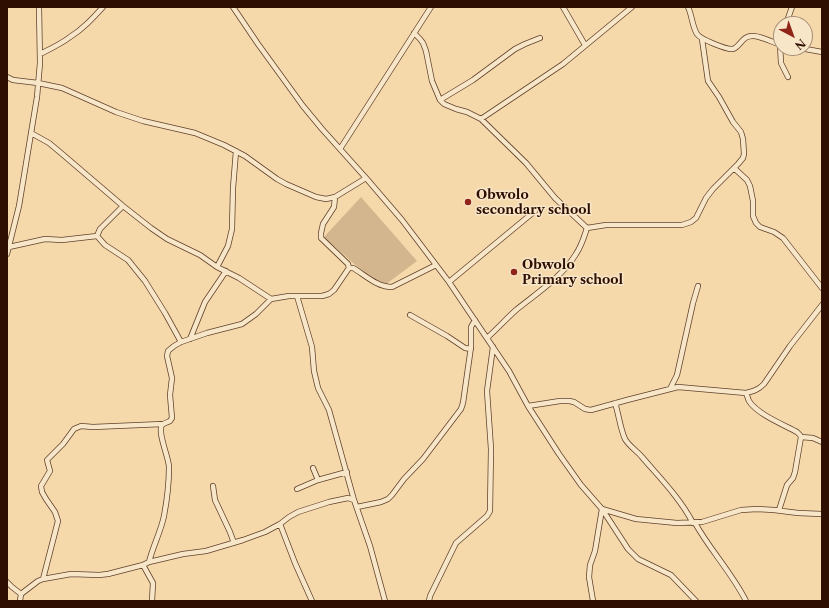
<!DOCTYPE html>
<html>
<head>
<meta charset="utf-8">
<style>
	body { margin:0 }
	#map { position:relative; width:829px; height:608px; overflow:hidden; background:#f5d9ab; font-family:"Libre Caslon Text",serif }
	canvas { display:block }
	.frame { position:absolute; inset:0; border:8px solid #2e0e01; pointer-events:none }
	.north { position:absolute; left:773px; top:16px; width:40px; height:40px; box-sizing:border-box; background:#f8e6c8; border:1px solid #a79078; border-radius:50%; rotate:139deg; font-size:11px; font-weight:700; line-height:16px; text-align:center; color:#2e0e01 }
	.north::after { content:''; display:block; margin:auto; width:14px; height:18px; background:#8f2418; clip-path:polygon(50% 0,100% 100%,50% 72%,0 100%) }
</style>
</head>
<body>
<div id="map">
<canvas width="829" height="608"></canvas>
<div class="frame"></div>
<div class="north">N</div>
</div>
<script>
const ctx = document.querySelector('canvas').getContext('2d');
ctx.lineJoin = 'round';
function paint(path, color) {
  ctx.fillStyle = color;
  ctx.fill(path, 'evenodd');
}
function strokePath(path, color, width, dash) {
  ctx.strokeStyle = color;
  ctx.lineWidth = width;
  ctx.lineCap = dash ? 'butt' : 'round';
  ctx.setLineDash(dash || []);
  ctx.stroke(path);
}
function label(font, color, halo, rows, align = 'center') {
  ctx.font = font + ' "Libre Caslon Text",serif';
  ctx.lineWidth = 3;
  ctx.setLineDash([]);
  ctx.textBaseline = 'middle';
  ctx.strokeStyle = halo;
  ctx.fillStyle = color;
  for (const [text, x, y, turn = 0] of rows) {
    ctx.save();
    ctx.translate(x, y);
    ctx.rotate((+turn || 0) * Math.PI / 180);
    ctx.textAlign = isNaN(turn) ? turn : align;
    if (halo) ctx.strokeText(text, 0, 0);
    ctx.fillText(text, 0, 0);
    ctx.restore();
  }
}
paint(new Path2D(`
	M 361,197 L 417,261 L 381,288 L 324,237 Z`), '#d3b68e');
const minor = new Path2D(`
	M 233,7 L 258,44 L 303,106 L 322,129 L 366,178 L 402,220 L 449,282 L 509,371 L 528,406 L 559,454 L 581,485 L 602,509 L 628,549 L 638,559 L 671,575 L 696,601
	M 563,7 L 585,45
	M 688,7 C 692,15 692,26 697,34 C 700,39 727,50 733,49 C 741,46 742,35 754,36 C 763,37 772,42 781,45
	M 786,24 L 792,7
	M 414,33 L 420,39 L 423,43 L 426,51 L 432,81 L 440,100 L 444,104 L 456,109 L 467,112 L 481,119 L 526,163 L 555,198 L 587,228
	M 781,39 L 780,45 L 781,63 L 788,77
	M 800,48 L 822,52
	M 40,54 C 50,49 61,44 70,37 C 83,29 93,18 103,7
	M 7,77 L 13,80 L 38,83 L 62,88 L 116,112 L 143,121 L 195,133 L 224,145 L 245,156 L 277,179 L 286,184 L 316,197 L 326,199 L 335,197 L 366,178
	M 440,100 L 473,80 L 515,49 L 525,44 L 540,38
	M 481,119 L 563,64 L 632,7
	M 31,133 L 49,143 L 61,153 L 123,206 L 151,228 L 167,239 L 200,255 L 217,267 L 239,278 L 271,299
	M 340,149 L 431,7
	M 734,168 L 747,180 L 750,186 L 753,201 L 753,216 L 756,223 L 760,227 L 774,232 L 783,238 L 822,288
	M 335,197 L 334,207 L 323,224 L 321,233 L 321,238 L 348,264 L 349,268
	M 587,228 L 606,225 L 682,225 L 691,222 L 696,218 L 706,198 L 713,189 L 738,164 L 743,158 L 744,154 L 743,139 L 741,132 L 733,122 L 719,97 L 708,81 L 702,39
	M 97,236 L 100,229 L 123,206
	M 9,247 L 45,239 L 62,240 L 97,236 L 105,245 L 128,260 L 145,281 L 165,313 L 181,342
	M 7,254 L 19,206 L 37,97 L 40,63 L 39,7
	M 217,267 L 228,246 L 232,229 L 233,188 L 236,151
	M 449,282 L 535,211
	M 297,296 L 312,347 L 314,371 L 318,388 L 329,410 L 354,500 L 370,546 L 385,601
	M 410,315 L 447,336 L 465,348 L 471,349
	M 487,338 C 497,329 506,319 516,310 C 537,293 562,277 576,254 C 582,245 584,237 587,228
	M 190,339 L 205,302 L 226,271
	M 670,389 L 677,375 L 693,303 L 698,286
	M 746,393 C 747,395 748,399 749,401 C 757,414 784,425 797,432 L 800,435 L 801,437 L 795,472 L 793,478 L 787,485 L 779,510
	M 615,403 C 619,415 620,428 625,439 C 629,446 637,451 642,457 C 660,478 680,498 693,523
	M 528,406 L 560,401 L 569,401 L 574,402 L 585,409 L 591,410 L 627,400 L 678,387 L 746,393 C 754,391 758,390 764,384 L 790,346 L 822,305
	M 801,437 L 813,438 L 822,442
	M 313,468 L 318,480
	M 213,486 L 215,500 L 230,532 L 234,543
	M 297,489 L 318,480 L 347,472
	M 357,507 L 381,502 L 388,499 L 392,495 L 404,479 L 423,459 L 461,409 L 463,403 L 471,347 L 471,327 L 475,320
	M 602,509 L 636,519 L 677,523 L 702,522 L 741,510 L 757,509 L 774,510 L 798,513 L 822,514
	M 695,523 C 710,550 732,573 746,601
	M 280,524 L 295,563 L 312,601
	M 149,562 C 153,546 161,531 164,516 C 167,500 169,483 169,467 C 169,458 157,432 162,425 C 164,423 168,422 170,421 L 172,418 L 170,395 L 172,378 L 167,356 L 168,351 L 174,346 L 181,342 L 207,333 L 242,324 L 256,314 L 271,299 L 289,296 L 322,296 L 329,294 L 334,290 L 349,268 L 353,268 C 365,275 377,287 392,287 L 436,265
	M 143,565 L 153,583 L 152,601
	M 43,579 L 58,521 L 55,512 L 46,499 L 42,492 L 41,486 L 50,471 L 47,460 L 63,444 L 74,429 L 81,426 L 93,427 L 163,424
	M 7,582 L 12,587 L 21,594
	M 20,601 L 21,594 L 38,581 L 43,579 L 71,574 L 99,575 L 108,574 L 143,565 L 149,562 L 183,554 L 206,551 L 243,540 L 265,532 L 280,524 L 289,517 L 298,512 L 329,502 L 348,498 L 354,500
	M 429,601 L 430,596 L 456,543 L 487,516 L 490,511 L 491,449 L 487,391 L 493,347
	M 593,601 L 589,577 L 590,565 L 595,551 L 602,509`);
strokePath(minor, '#60412c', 6);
strokePath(minor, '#f8e6c8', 4.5);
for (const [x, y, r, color] of [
	[468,202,4,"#8f2418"],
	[514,272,4,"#8f2418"]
]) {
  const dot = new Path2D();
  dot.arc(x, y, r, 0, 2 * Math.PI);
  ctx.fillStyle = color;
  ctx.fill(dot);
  strokePath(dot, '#f8e6c8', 1.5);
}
label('bold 13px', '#2e0e01', '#f8e6c8', [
	["Obwolo",476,195],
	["secondary school",476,210],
	["Obwolo",522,265],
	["Primary school",522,280]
], 'left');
</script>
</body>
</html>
